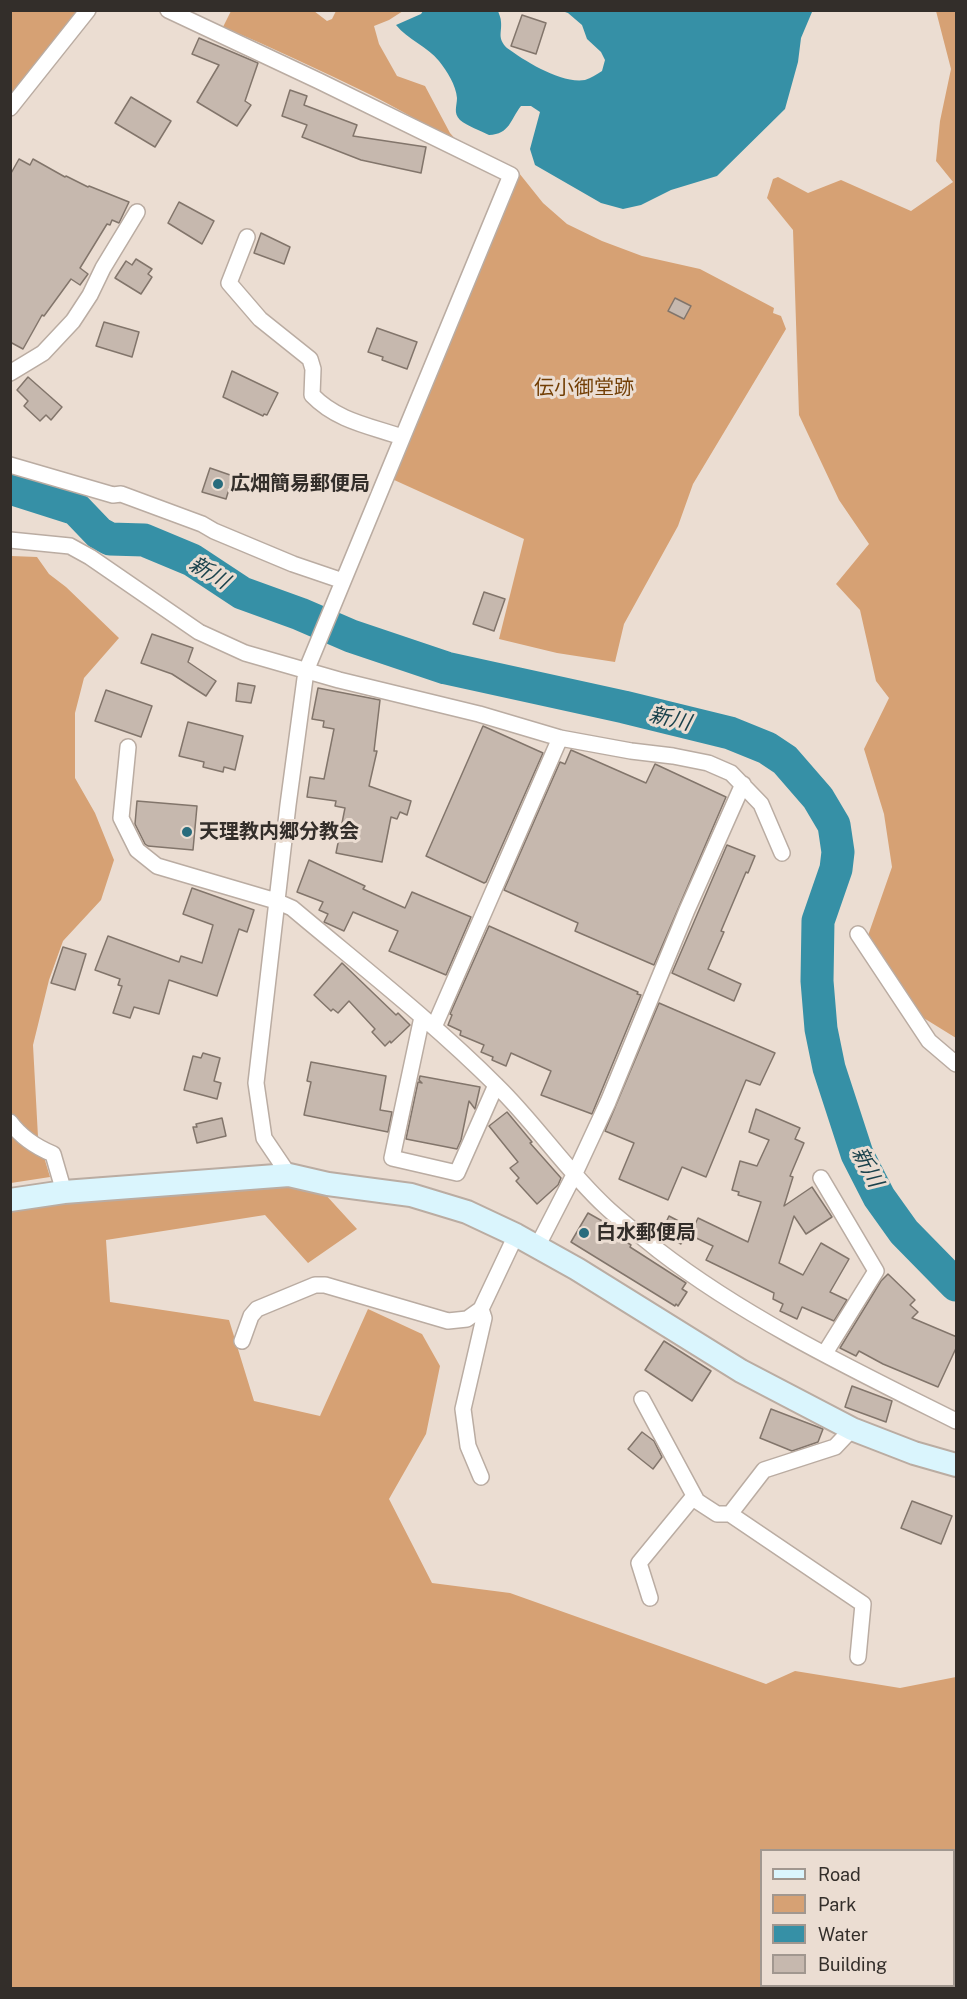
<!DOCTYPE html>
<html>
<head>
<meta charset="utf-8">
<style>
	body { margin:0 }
	#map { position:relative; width:967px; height:1999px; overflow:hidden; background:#ebddd2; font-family:"Public Sans",sans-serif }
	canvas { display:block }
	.frame { position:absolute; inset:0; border:12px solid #332e2a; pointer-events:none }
	.legend { position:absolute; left:760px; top:1849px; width:195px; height:138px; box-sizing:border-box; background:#ebddd2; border:2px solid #a1978f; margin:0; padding:8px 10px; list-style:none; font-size:18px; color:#332e2a }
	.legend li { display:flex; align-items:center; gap:12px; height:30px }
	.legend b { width:30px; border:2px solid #a1978f }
</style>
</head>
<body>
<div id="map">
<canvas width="967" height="1999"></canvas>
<div class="frame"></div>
<ul class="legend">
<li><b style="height:8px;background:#daf5fd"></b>Road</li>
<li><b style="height:16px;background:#d6a174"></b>Park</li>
<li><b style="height:16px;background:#3690a6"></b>Water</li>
<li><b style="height:16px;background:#c6b8ae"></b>Building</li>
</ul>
</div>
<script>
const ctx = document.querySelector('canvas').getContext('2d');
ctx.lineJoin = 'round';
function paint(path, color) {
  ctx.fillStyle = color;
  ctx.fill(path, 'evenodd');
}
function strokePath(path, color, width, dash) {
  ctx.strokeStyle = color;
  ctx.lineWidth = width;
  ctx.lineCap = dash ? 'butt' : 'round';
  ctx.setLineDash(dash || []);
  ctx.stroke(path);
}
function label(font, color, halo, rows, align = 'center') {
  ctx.font = font + ' "Public Sans","Noto Sans JP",sans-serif';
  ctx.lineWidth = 6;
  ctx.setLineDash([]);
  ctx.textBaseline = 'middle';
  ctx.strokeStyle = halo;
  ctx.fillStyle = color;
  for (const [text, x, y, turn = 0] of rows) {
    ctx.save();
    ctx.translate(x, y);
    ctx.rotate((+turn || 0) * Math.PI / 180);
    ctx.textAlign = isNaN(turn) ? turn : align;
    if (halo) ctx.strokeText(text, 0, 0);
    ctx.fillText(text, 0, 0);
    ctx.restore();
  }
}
paint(new Path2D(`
	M 11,11 L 79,11 L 11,96 Z
	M 231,11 L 314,11 L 327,21 L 332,19 L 336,11 L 403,11 L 389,20 L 374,26 L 379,44 L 397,76 L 425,86 L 450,133 L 457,141 C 427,127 400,109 371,95 C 322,71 273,48 223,27 Z
	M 936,11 L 956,11 L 956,1038 L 901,1004 L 864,947 L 892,867 L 884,814 L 864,749 L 889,698 L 876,681 L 860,610 L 836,584 L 869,544 L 839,500 L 799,415 L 793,230 L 767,198 L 773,179 L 778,177 L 808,193 L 841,180 L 911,211 L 953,182 L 936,161 L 940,121 L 951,69 Z
	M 519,173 L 543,203 L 567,224 L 602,241 L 642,256 L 700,269 L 774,308 L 773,313 L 781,316 L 786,329 L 693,484 L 678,526 L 624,624 L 615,662 L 557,653 L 499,639 L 524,539 L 392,479 Z
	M 11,556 L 37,557 L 49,574 L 66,587 L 119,638 L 84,678 L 75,713 L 75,778 L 95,813 L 114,860 L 101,900 L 63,941 L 49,980 L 33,1045 L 38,1137 L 50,1177 L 11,1183 Z
	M 255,1168 L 324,1193 L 357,1229 L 308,1263 L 265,1215 L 106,1240 L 110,1302 L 229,1320 L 254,1401 L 320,1416 L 368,1309 L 422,1334 L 440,1366 L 426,1434 L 389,1499 L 432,1583 L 510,1593 L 766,1684 L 795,1671 L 900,1688 L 956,1677 L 956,1988 L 11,1988 L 11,1202 L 98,1177 ZM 762,1850 L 954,1850 L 954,1986 L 762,1986 Z`), '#d6a174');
paint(new Path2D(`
	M 602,10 L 812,10 L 812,12 L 801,38 L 798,62 L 785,109 L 717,176 L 671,190 L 641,205 L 623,209 L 601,203 L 535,165 L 530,149 L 540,112 L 531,106 L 521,106 C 510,120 510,134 489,135 C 481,131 467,126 460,120 C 453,113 457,106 457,98 C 456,85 447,71 439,61 C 427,46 408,40 396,25 L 421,14 L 423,11 L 498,11 C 499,14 501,18 501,22 C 502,33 497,38 507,48 C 525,61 561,84 585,80 C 591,78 597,74 602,71 L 605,60 L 601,52 L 587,39 L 582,25 L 568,13 L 562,11 Z`), '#3690a6');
strokePath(new Path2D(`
	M 10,488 L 76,509 L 99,533 L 110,539 L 144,540 L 192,560 L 242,593 L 300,614 L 351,636 L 446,668 L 624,707 L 730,733 L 767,748 L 785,760 L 818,798 L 834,825 L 838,852 L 836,869 L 818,921 L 817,981 L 821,1029 L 829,1068 L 857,1154 L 879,1197 L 904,1232 L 956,1285`), '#3690a6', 33);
const building = new Path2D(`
	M 522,15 L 546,23 L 536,54 L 511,46 Z
	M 199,38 L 258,63 L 245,101 L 251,105 L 237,126 L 197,102 L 219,65 L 192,54 Z
	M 290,90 L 307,96 L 304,105 L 357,125 L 353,136 L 426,147 L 421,173 L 361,160 L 302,137 L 307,125 L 282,116 Z
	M 131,97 L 171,121 L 155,147 L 115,123 Z
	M 19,159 L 30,165 L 33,159 L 65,177 L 66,176 L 88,187 L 89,186 L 129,202 L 119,223 L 112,220 L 110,225 L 107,224 L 80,268 L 88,274 L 80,285 L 71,279 L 44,316 L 42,315 L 23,349 L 10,342 L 10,175 Z
	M 179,202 L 214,221 L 202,244 L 168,223 Z
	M 261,233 L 290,247 L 284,264 L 254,253 Z
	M 136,259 L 152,269 L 148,274 L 152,277 L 141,294 L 115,278 L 126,261 L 132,265 Z
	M 675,298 L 691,306 L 684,319 L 668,311 Z
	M 104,322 L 139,332 L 132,357 L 96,346 Z
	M 377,328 L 417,342 L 407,369 L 382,360 L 383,357 L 368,352 Z
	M 232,371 L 278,393 L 267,415 L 264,414 L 263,416 L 223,397 Z
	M 28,377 L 62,407 L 51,420 L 46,415 L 40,421 L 24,406 L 28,401 L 17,390 Z
	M 210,468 L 233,476 L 226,499 L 202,492 Z
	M 484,592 L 505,599 L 494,631 L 473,624 Z
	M 152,634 L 193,648 L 188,662 L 216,681 L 206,696 L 172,674 L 141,663 Z
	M 238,683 L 255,686 L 251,703 L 236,701 Z
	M 318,688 L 380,700 L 374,751 L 377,751 L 369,786 L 411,801 L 407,815 L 400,812 L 397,819 L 391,817 L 382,862 L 336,853 L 345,808 L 335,806 L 336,801 L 307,797 L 310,777 L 324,779 L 334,729 L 323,727 L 324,721 L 312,719 Z
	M 106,690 L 152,706 L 141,737 L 95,721 Z
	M 188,722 L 243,736 L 235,770 L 224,767 L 223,772 L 203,767 L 204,762 L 179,756 Z
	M 483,726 L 543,753 L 486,882 L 484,883 L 426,856 Z
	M 571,750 L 646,783 L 655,764 L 726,797 L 654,965 L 575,931 L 578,923 L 504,890 L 560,762 L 565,764 Z
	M 137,801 L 197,806 L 193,850 L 148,846 L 145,844 L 135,824 Z
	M 727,845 L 755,856 L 748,873 L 746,872 L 721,931 L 724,932 L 708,969 L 741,984 L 734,1001 L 672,973 Z
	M 309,860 L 365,886 L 363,889 L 405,908 L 412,892 L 471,917 L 446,975 L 389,951 L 398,931 L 353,912 L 344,931 L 324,922 L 328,914 L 319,910 L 323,902 L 297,892 Z
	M 192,888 L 254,910 L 247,932 L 239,929 L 217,996 L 169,980 L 159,1014 L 134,1007 L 130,1018 L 113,1013 L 122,986 L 118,985 L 120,979 L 95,970 L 108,936 L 179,962 L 181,956 L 202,963 L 213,925 L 183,914 Z
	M 489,926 L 638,992 L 637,994 L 641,995 L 592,1114 L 541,1095 L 551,1071 L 511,1053 L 506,1066 L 492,1060 L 493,1057 L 481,1052 L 484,1045 L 460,1035 L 461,1031 L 448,1025 L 452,1015 L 450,1014 Z
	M 63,947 L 86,954 L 75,990 L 51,983 Z
	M 342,963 L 396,1015 L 398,1013 L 410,1025 L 391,1043 L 390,1041 L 385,1046 L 372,1032 L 375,1029 L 349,1001 L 338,1013 L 333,1009 L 331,1011 L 314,995 Z
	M 659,1003 L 775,1053 L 760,1085 L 746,1080 L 706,1177 L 682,1167 L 668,1200 L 619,1179 L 634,1143 L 605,1131 Z
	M 203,1053 L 220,1058 L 214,1081 L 221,1083 L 217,1099 L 184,1090 L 193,1056 L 201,1058 Z
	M 311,1062 L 386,1076 L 380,1110 L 392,1112 L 388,1132 L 304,1115 L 311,1082 L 307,1081 Z
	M 420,1076 L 480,1087 L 475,1109 L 469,1101 L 461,1140 L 457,1149 L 406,1139 L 418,1082 L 422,1083 L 419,1080 Z
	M 756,1109 L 800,1128 L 795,1139 L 804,1143 L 790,1176 L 793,1177 L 784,1206 L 812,1187 L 832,1217 L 806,1234 L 794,1216 L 779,1263 L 803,1275 L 821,1243 L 849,1259 L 830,1292 L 847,1300 L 834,1321 L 802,1307 L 797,1319 L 780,1311 L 783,1304 L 773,1299 L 774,1293 L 706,1260 L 713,1246 L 690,1235 L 698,1218 L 748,1242 L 761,1202 L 738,1195 L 739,1192 L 732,1190 L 740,1161 L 757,1166 L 769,1140 L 749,1132 Z
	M 507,1112 L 532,1142 L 530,1143 L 561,1178 L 558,1185 L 537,1204 L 516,1181 L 519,1178 L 510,1168 L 518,1162 L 489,1126 Z
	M 222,1118 L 226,1136 L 197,1143 L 193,1127 L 197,1127 L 196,1124 Z
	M 588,1213 L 611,1226 L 608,1230 L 631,1245 L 630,1247 L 686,1283 L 682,1289 L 687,1292 L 678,1306 L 676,1304 L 675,1306 L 571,1242 Z
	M 669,1216 L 690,1227 L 681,1244 L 661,1233 Z
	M 888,1274 L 915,1300 L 910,1305 L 918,1312 L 912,1318 L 957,1337 L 957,1346 L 938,1387 L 883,1364 L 859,1351 L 856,1356 L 840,1348 L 881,1281 Z
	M 664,1341 L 711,1371 L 692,1401 L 645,1370 Z
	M 852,1386 L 892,1401 L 886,1422 L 845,1407 Z
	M 771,1409 L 823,1429 L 818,1442 L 792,1451 L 760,1438 Z
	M 642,1432 L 654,1441 L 662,1457 L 653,1469 L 628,1449 Z
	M 912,1501 L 952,1516 L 941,1544 L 901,1528 Z`);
paint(building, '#c6b8ae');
strokePath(building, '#82756b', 1.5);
const street = new Path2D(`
	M 168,10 L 319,81 L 511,175 L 306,671 L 288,805 L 256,1083 L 264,1138 L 289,1175
	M 10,108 L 88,10
	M 247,237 L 229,283 L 260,319 L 310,359 L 313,369 L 312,395 C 337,421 370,426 402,437
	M 10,373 L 43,353 L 73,321 L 90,295 L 103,268 L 137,212
	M 10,465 L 113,495 L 121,494 L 202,524 L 214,531 L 293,564 L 343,581
	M 10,540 L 70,546 L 90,557 L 199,632 L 245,653 L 339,680 L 479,714 L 560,738 L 631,751 L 673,756 L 708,763 L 731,773 L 761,804 L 782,853
	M 128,747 L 121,818 L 137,850 L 157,866 L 276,901 L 292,908 C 361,966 433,1022 497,1086 C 536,1124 566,1170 606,1207 C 622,1222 641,1236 658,1250 C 747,1319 856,1371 956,1421
	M 858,934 L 929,1041 L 956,1064
	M 422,1017 L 392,1158 L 457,1173 L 496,1085
	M 434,1027 L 560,738
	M 10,1122 C 21,1137 36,1147 53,1154 L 64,1192
	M 821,1178 L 876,1271 L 825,1353
	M 537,1247 L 575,1173 L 608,1102 L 687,910 L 743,784
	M 481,1309 L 484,1318 L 463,1409 L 468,1446 L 481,1477
	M 242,1341 L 251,1316 L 257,1309 L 315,1285 L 325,1285 L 448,1321 L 467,1319 L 481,1309 L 516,1235
	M 642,1399 L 697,1501 L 717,1514 L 730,1514 L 764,1470 L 835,1447 L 852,1429
	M 730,1514 L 863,1604 L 858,1657
	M 650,1598 L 639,1563 L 694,1496`);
const secondary = new Path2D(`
	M 10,1200 L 64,1192 L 289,1175 L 328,1184 L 411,1195 L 467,1212 L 516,1235 L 577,1269 L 741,1371 L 852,1429 L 914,1453 L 956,1465`);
strokePath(street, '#baaca2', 18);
strokePath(secondary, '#baaca2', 26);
strokePath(street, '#fff', 15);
strokePath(secondary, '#daf5fd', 22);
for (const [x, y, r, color] of [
	[218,484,6,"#286c7d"],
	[187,832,6,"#286c7d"],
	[584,1233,6,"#286c7d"]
]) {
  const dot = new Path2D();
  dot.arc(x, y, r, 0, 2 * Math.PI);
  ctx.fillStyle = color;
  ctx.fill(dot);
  strokePath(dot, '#ebddd2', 2);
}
label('20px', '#723e04', '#ebddd2', [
	["伝小御堂跡",584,388]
]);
label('bold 20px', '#332e2a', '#ebddd2', [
	["広畑簡易郵便局",230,484],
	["天理教内郷分教会",199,832],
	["白水郵便局",596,1233]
], 'left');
label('italic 21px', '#1a424c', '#ebddd2', [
	["新川",209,573,31],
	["新川",670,719,13],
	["新川",867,1167,62]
]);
</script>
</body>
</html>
